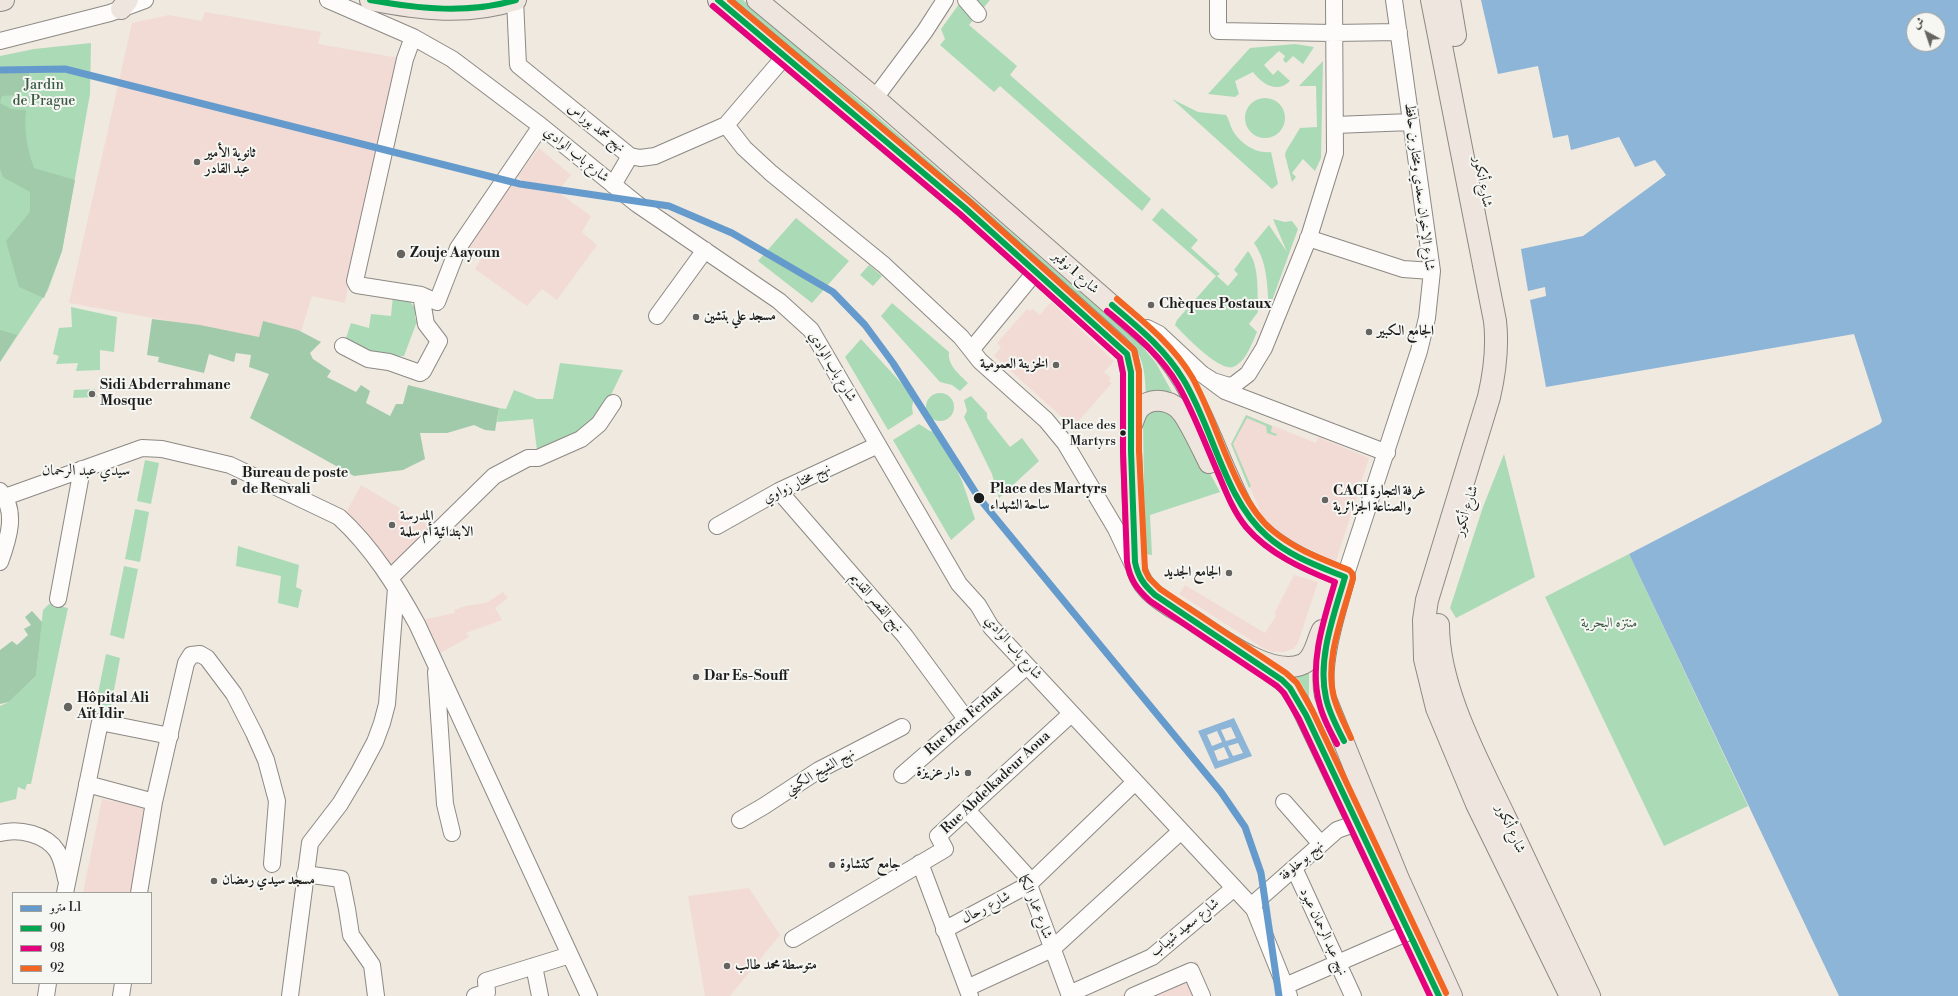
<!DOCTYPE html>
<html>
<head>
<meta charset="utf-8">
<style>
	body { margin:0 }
	#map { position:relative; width:1958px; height:996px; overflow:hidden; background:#efe9df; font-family:"Libre Bodoni",Amiri,serif }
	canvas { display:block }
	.legend { position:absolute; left:12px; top:892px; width:140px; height:92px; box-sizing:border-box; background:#f6f6f2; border:1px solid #9f9f9c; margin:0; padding:5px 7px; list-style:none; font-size:12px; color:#1c1c1c }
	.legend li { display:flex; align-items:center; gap:8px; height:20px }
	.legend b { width:20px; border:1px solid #9f9f9c }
	.north { position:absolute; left:1906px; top:12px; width:40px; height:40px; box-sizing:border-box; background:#f6f6f2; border:1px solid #9f9f9c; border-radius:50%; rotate:320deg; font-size:11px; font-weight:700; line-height:16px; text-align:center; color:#1c1c1c }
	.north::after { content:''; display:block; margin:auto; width:14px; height:18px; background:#666460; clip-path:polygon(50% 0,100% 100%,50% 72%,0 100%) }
</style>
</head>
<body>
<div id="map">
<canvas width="1958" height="996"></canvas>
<ul class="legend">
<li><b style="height:5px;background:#659acd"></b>مترو L1</li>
<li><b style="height:5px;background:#00a651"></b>90</li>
<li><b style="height:5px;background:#e5007d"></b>98</li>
<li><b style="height:5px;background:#f26522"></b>92</li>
</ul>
<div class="north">ش</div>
</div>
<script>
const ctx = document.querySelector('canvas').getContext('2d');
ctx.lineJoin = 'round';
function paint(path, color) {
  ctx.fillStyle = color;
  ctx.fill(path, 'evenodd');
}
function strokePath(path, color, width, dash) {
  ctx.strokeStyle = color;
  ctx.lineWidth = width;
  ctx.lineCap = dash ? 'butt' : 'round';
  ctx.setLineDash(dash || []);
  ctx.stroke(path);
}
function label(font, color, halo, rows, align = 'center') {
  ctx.font = font + ' "Libre Bodoni",Amiri,serif';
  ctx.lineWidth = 4;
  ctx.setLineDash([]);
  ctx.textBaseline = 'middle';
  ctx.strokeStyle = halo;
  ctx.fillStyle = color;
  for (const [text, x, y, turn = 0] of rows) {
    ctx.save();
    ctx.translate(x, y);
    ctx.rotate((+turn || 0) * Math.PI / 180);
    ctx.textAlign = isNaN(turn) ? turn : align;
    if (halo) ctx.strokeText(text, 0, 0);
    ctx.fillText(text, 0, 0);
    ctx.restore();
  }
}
paint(new Path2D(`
	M 205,12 L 321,32 L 318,44 L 405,59 L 349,280 L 345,303 L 312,296 L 301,332 L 263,321 L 259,337 L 69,303 L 132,23 L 169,15 L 202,21 Z
	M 539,148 L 571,175 L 562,186 L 559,193 L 591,216 L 582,232 L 597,245 L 557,300 L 542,289 L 527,306 L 475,269 L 482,257 L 466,247 L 503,194 L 512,184 L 517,188 L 522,181 L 518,176 Z
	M 1051,302 L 1114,361 L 1104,372 L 1111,378 L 1109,381 L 1112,383 L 1073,427 L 994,356 L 1001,347 L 997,343 L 1027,309 L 1030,311 L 1033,309 L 1040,315 Z
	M 1246,415 L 1316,443 L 1318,437 L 1369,458 L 1336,561 L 1284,538 L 1262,515 L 1231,444 Z
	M 361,485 L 435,529 L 392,572 L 344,516 Z
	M 1294,575 L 1318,582 L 1298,643 L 1293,649 L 1284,652 L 1273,652 L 1263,648 L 1179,594 L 1185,585 L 1265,633 L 1276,616 L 1274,614 Z
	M 503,592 L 508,598 L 495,608 L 502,620 L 466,633 L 469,637 L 437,655 L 421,620 L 455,613 L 454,610 L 465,606 L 486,603 Z
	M 102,799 L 148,808 L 133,893 L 83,893 Z
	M 749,888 L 780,935 L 730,996 L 705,996 L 688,896 Z
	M 1197,961 L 1211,996 L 1119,996 Z`), '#f3dbd5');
paint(new Path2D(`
	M 734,0 L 743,0 L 1140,344 L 1156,363 L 1172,392 L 1159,391 L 1146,395 C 1145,374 1144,356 1129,340 L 913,151 Z
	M 962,0 L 990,0 L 969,25 L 1017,66 L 1010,75 L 1151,199 L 1142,211 L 1000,86 L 994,92 L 940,45 L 945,39 L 941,29 Z
	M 91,43 L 90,94 L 62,251 L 48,290 L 0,362 L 0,56 L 34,49 Z
	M 1295,44 L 1314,47 L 1303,64 L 1293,56 L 1286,63 L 1283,60 L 1285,56 L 1279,51 L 1264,65 L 1273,75 L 1278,70 L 1290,81 C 1277,94 1262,84 1253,72 L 1235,81 L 1239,94 L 1235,97 L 1208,94 L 1250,48 Z
	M 1323,61 L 1321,158 L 1315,171 L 1303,159 L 1292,173 L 1296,177 L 1292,182 L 1285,155 L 1286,151 L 1300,128 L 1317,127 L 1316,86 L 1299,86 Z
	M1245 118a20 20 0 1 1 40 0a20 20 0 1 1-40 0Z
	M 1172,99 L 1198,112 L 1226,115 C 1229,119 1230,125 1232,129 C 1239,143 1256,154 1271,152 L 1278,184 L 1272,189 Z
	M 1162,208 L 1198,240 L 1191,248 L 1220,274 L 1217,276 L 1228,286 L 1238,274 L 1234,270 L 1248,251 C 1260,266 1257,293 1258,312 L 1249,324 L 1257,332 C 1252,343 1246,362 1233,367 C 1220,372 1184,335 1175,325 L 1177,320 L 1216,276 L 1152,220 Z
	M 796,218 L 849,261 L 812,303 L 758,261 Z
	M 1273,219 L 1285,222 L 1292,221 L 1298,229 L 1269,309 C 1267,286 1268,263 1254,243 L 1269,225 L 1287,252 Z
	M 869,265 L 882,276 L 873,286 L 860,275 Z
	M 393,296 L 406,297 L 415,308 L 415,318 L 418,323 L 416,324 L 404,356 C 378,357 368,353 345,341 L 351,323 L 369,328 L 371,314 L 391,316 Z
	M 892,303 L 949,352 C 947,365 960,375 968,383 L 960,391 L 952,385 L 940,382 L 881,316 Z
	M 71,307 L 117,317 L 114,352 L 100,350 L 100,370 L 76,371 L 78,363 L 56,364 L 59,356 L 53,354 L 59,328 L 72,327 Z
	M 861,339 L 914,397 L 912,407 L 913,414 L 888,430 L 845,357 Z
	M 560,363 L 623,370 L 611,395 L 613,403 L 599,424 L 538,458 L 533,419 L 497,422 L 499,408 L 506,409 L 514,390 L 537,399 L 553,399 Z
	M 95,389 L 97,397 L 73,398 L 74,390 Z
	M926 407a14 14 0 1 1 28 0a14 14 0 1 1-28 0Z
	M 971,396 L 987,413 L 987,418 L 1010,447 L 1022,438 L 1039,461 L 999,498 L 992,474 L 964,417 L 967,411 L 964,400 Z
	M 1154,408 L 1179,416 L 1220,492 L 1150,515 L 1152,555 L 1145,554 L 1143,419 Z
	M 1246,415 L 1272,426 L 1271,432 L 1277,434 L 1276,436 L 1267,433 L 1266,426 L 1247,418 L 1233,444 L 1251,486 L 1249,488 L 1231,444 Z
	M 919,424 L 930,431 L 939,433 L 962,481 L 975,519 L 951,540 L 893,440 Z
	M 1504,454 L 1535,577 L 1456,618 L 1450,608 L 1483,507 Z
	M 145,460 L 159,463 L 151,504 L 137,501 Z
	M 135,509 L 149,512 L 140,562 L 125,559 Z
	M 238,546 L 299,565 L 296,587 L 302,590 L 298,608 L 278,603 L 281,576 L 236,566 Z
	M 1629,554 L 1748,806 L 1664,846 L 1545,597 Z
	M 124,566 L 138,569 L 124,639 L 110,635 Z
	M 49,604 L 68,608 L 31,784 L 27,784 L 25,790 L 18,787 L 16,799 L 0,803 L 0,706 L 9,702 L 36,676 L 43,610 Z
	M 106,654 L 120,658 L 109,717 L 94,713 Z
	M 1309,666 L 1309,698 L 1300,681 L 1289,670 Z`), '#abdab6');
paint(new Path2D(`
	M 12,67 L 29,70 L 29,85 L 16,95 L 2,96 L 0,102 L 0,73 Z
	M 0,103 L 11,109 L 26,110 C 24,131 27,148 34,168 L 75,180 L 62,251 L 44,298 L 19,287 L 6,241 L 30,212 L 30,192 L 3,177 L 0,169 Z
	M 152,319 L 200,325 L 259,337 L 263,321 L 298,330 L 321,342 L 310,353 L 313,359 L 331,371 L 327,377 L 356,392 L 361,385 L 370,391 L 366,403 L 390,416 L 396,404 L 403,404 L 408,385 L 499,408 L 495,431 L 485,430 L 474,425 L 447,433 L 420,433 L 425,459 L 403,470 L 354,476 L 250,418 L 269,374 L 249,367 L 251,355 L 236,353 L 234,362 L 209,354 L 204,373 L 158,362 L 159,357 L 147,355 Z
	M 0,330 L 17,335 L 0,362 Z
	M 32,611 L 42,622 L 36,676 L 9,702 L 0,704 L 0,650 L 12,641 L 17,645 L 28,635 L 24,629 L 31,625 L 25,617 Z`), '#a0caaa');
paint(new Path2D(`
	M 1481,0 L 1958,0 L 1958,996 L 1839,996 L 1629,554 L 1880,424 L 1882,421 L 1854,334 L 1546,387 L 1530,300 L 1546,296 L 1545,287 L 1528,291 L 1521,249 L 1583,236 L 1666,175 L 1655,160 L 1635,167 L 1619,137 L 1571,150 L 1568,135 L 1553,138 L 1538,66 L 1498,74 ZM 1914,20 L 1938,20 L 1938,44 L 1914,44 Z
	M 1234,718 L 1252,756 L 1215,769 L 1198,731 ZM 1231,727 L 1236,738 L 1226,741 L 1221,730 ZM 1217,731 L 1222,742 L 1212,746 L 1207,735 ZM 1238,743 L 1243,753 L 1233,756 L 1228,746 ZM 1224,747 L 1229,758 L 1218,761 L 1214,751 Z`), '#8db5d7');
const minor = new Path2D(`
	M 328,0 L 413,37 L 452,59 L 541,126 L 637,204 L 779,301 L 811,330 L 959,584 L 978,605 L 991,627 L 1254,909 L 1289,996
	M 515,0 L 518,65 L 630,156 L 640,158 L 655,156 L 726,125 L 785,56
	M 966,0 L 978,14
	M 1218,0 L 1218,31 L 1333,33 L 1399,32
	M 413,37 L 405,59 L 355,281 L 357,285 L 421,295
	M 0,41 L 110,13 L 145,0
	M 875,98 L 925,31 L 945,0
	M 726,125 L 744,148 L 771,173 L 884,265 L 961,337 L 980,361 L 1046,420 L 1065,443 L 1116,529 L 1133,565
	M 1335,125 L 1411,122
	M 613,185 L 630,156
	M 1308,238 L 1403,269 L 1432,271
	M 657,316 L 705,250
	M 1147,328 L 1159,334 L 1202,374 L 1225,391 L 1387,453
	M 343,346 L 368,359 L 389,362 L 420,373 L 423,371 L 439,341 L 426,324 L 421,295 L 437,302 L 458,248 L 541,126
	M 972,349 L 1036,271
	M 1202,374 L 1213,381 L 1229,386 L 1235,384 L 1248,374 L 1264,348 L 1309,237 L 1335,153 L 1334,0
	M 0,491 C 18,511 8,540 0,562
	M 779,491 L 905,636 L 966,719
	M 5,497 L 142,448 L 162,449 L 230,465 L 339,517 C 372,547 396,586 417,624 L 589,996
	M 717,526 L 779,491 L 878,445
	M 1345,577 L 1419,351 L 1427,318 L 1432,271 L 1394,0
	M 390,578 L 494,476 L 528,458 L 538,458 L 581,439 L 599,424 L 613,403
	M 58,599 L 82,469
	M 436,672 L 445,804 L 452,833
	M 902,775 L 1027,666
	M 87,784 L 154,802
	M 1284,802 L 1321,844
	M 967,810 L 1025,874 L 1070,996
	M 740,820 L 764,806 L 819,770 L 902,727
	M 0,833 C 19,828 46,834 57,851 C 62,859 64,870 66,879
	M 920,863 L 970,996
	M 1294,868 L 1353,996
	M 305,874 L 341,879 L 347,909 L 351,935 L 372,965 L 376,996
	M 65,893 L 100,722 L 170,736
	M 139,893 L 154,802 L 186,663 L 191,655 L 200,654 L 207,658 L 234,694 L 254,733 L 266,760 L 277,801 L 272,864
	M 1251,906 L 1337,830 L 1357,823
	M 944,930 L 1028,885 L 1135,782
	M 793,939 L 945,849 L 938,836 L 1071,714
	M 534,966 L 540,996
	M 1285,986 L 1409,932
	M 967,988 L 1052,949 L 1181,831
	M 1069,994 L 1152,957 L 1233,889
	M 46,996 L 48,983
	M 121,996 L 123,983
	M 290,996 L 310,843 L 340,804 L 359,772 L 375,742 L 382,723 L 387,704 L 396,588
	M 475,996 L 487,992 L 486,981 L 570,955
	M 1133,996 L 1191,971 L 1202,996`);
const major = new Path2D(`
	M 370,0 C 420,10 467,16 516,0
	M 718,0 L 965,208 L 1118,345 L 1127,354 L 1131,372 L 1131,451 L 1135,562 C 1137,573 1140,581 1148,589 C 1159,601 1175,609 1188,617 C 1214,634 1271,679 1303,664 C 1315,658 1316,641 1322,630
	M 757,0 L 875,98 L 1155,343 C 1189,379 1205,423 1224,467 C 1234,489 1242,511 1258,528 C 1282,552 1314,565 1345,577 C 1336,610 1318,663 1325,696 L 1399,879 L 1452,996
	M 0,1 L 4,0
	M 121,9 L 128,0
	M 1131,427 C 1134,421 1136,412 1140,408 C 1153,395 1174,401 1183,414 C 1193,429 1201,447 1209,463
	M 1259,663 L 1287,684 L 1299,702 L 1402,918`);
const highway = new Path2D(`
	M 1432,0 L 1495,321 C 1498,347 1495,371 1489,397 L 1427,600 L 1424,620 L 1425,659 L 1437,708 L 1477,804 L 1571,996
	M 1449,0 L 1455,35
	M 1438,625 C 1438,689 1478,761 1505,818 C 1533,877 1561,937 1589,996`);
strokePath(minor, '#8c8984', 18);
strokePath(major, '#8c8984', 22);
strokePath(highway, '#8c8984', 24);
strokePath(minor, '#fdfcfa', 16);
strokePath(major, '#eee6de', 20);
strokePath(highway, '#eee6de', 22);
strokePath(new Path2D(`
	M 370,0 C 420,9 467,14 516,0
	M 718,0 L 965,208 L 1127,354 L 1131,372 L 1131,451 L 1135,562 C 1138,577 1144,585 1155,595 L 1282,680 L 1290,688 L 1306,715 L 1439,996
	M 1112,305 C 1139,328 1165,349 1183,379 C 1213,427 1224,499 1267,536 C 1289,556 1318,566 1345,577 C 1334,615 1317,659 1326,698 C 1329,713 1337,727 1344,741`), '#00a651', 6);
strokePath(new Path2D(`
	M 713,6 L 960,214 L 1120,358 L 1123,373 L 1123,451 L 1127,562 C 1130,580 1137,589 1150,601 L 1277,686 L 1284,693 L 1299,719 L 1430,996
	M 1107,311 C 1134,334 1160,354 1178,385 C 1194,413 1205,444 1218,473 C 1226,492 1233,511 1246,527 C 1269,554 1303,569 1335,582 C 1324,619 1309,663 1319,702 C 1322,717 1330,731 1337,744`), '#e5007d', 6);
strokePath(new Path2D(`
	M 730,0 L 970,202 L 1134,350 L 1139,372 L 1139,451 L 1145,570 L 1149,578 L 1160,589 L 1286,673 L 1297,683 L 1313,712 L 1446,993
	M 1117,299 C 1145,323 1173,345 1192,377 C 1218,423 1234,499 1273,531 C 1296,550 1322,559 1349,570 L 1352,573 L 1353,578 C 1343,616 1324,659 1334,698 C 1338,712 1345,725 1351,738`), '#f26522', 6);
strokePath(new Path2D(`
	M 0,70 L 65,69 L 520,184 L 669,206 L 732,233 L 833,292 L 865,325 L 893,363 L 979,498 L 1221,792 L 1245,827 L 1261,873 L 1279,996`), '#659acd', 7);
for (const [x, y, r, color] of [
	[197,162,4,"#666460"],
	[401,254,5,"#666460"],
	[1151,305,4,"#666460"],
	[696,317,4,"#666460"],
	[1369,332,4,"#666460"],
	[1056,365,4,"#666460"],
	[92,394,4,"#666460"],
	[1123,433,3.5,"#1c1c1c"],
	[234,482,4,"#666460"],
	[979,498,6,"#1c1c1c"],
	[1325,500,4,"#666460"],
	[392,525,4,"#666460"],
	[1229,573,4,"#666460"],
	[696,677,4,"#666460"],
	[68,707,5,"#666460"],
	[968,773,4,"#666460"],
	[832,865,4,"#666460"],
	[214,881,4,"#666460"],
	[727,966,4,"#666460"]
]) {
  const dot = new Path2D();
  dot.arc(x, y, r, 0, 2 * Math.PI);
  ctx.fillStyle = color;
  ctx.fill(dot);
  strokePath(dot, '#f6f6f2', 1.5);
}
label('13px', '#1c1c1c', '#f6f6f2', [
	["Place des",1116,426],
	["Martyrs",1116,442]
], 'right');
label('14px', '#3b5a46', '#f6f6f2', [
	["Jardin",44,86],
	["de Prague",44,102],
	["منتزه البحرية",1609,624]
]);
label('14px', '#1c1c1c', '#f6f6f2', [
	["نهج محمد بوراس",596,128,39],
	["شارع باب الوادي",576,155,39],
	["شارع أنكور",1482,182,79],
	["شارع الإخوان سعدي ومختار بن حافظ",1419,187,83],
	["شارع 1 نوفمبر",1075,273,41],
	["شارع باب الوادي",832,367,59],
	["نهج مختار زواوي",797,484,-26],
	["شارع أنكور",1467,511,-73],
	["نهج القصر القديم",876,603,49],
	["شارع باب الوادي",1013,648,49],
	["Rue Ben Ferhat",964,721,-41],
	["نهج الشيخ الكيني",820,772,-30],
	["Rue Abdelkadeur Aoua",996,783,-43],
	["شارع أنكور",1510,829,65],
	["نهج بوخلوفة",1302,861,-41],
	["شارع عمار الكما",1035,907,68],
	["شارع رحال",986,908,-28],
	["شارع سعيد شيباب",1185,928,-39],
	["نهج عبد الرحمان عبود",1323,932,65]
]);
label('bold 14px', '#1c1c1c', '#f6f6f2', [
	["ثانوية الأمير",205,154],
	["عبد القادر",205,170],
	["Zouje Aayoun",410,254],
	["Chèques Postaux",1159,305],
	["مسجد علي بتشين",704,317],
	["الجامع الكبير",1377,332],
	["الخزينة العمومية",1048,365,"right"],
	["Sidi Abderrahmane",100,386],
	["Mosque",100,402],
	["Bureau de poste",242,474],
	["de Renvali",242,490],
	["CACI غرفة التجارة",1333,492],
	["والصناعة الجزائرية",1333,508],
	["المدرسة",400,517],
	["الابتدائية أم سلمة",400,533],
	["الجامع الجديد",1221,573,"right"],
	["Dar Es-Souff",704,677],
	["Hôpital Ali",77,699],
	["Aït Idir",77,715],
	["دار عزيزة",960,773,"right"],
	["جامع كتشاوة",840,865],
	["مسجد سيدي رمضان",222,881],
	["متوسطة محمد طالب",735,966]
], 'left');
label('bold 14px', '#1c1c1c', '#f6f6f2', [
	["Place des Martyrs",990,490],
	["ساحة الشهداء",990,506]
], 'left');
label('15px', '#1c1c1c', '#f6f6f2', [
	["سيدي عبد الرحمان",86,471]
]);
</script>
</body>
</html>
